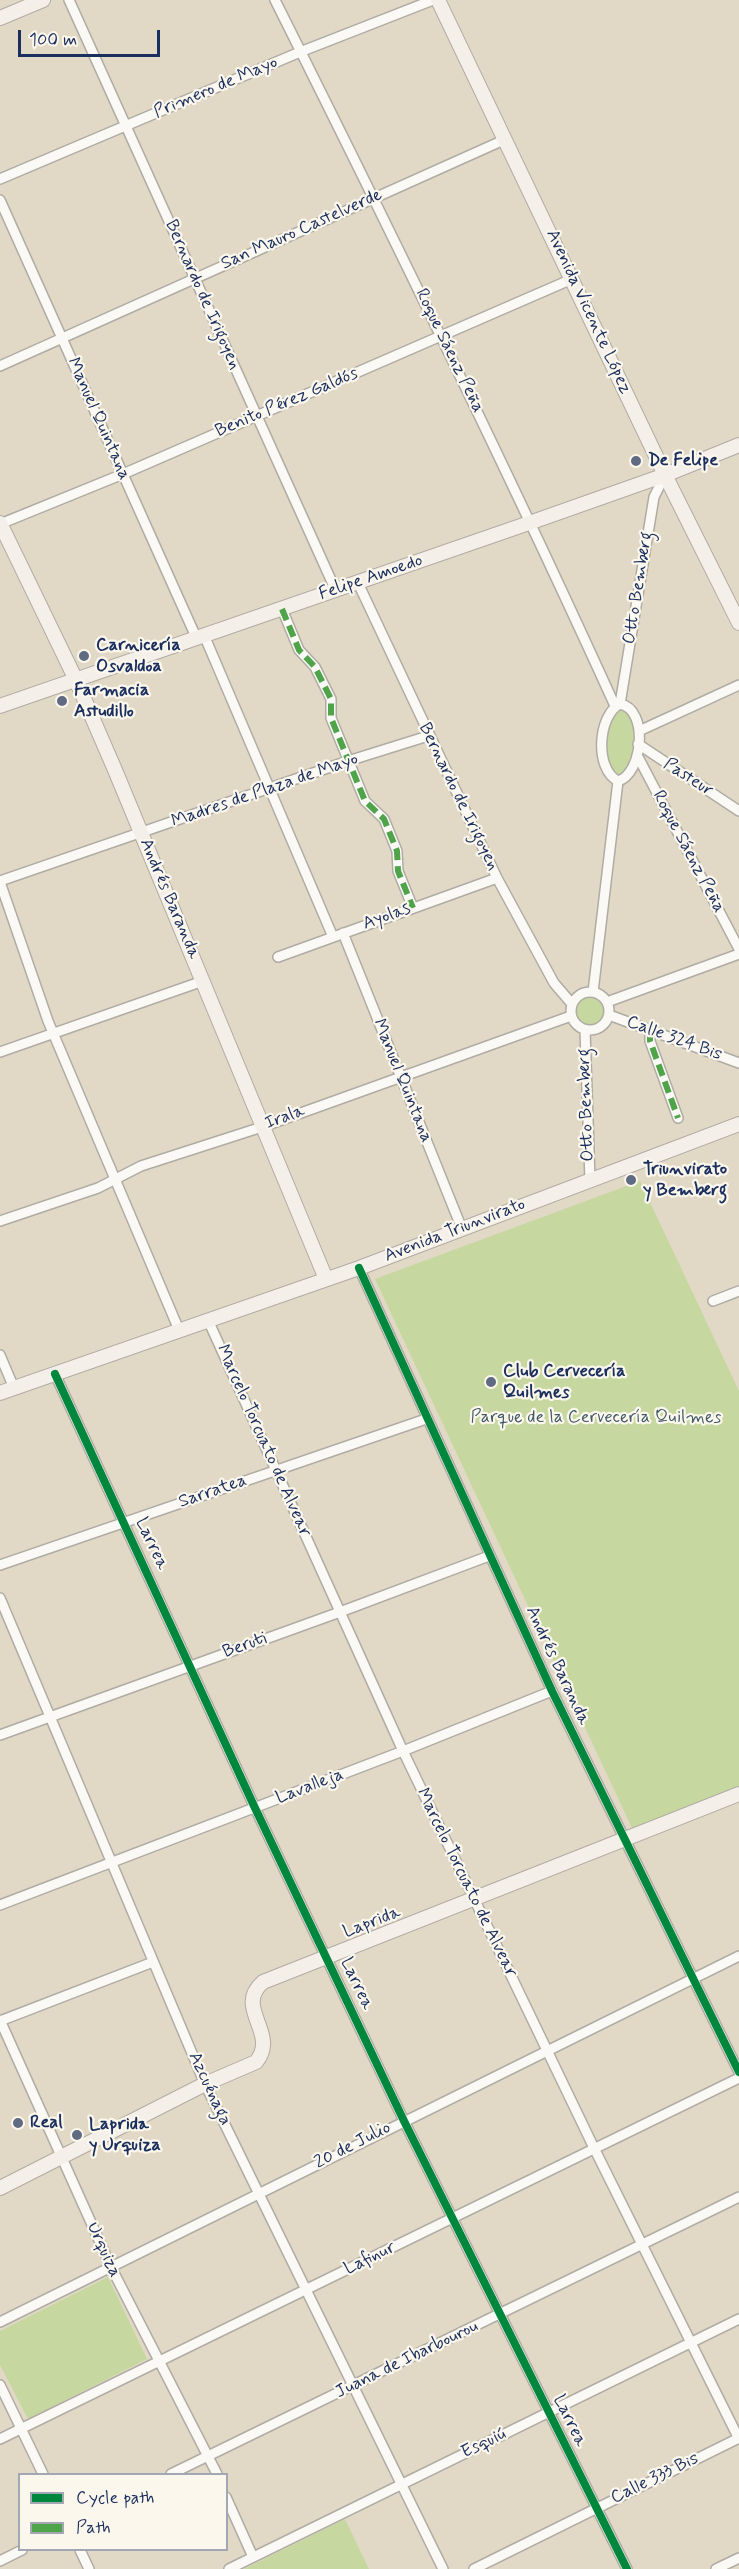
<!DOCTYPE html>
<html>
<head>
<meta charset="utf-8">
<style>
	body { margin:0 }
	#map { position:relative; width:739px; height:2569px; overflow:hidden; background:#e1d9c6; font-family:Mynerve,sans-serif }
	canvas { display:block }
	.legend { position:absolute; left:18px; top:2473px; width:210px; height:78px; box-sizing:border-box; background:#fbf7ec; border:2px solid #a1a7b3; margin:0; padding:8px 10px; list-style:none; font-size:18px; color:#1b2f5e }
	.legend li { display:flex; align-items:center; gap:12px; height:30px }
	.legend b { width:30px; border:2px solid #a1a7b3 }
	.scale { position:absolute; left:18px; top:30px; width:142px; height:27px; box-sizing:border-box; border:3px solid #1b2f5e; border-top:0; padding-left:8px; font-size:18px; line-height:21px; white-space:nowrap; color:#1b2f5e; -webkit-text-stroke:4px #fbf7ec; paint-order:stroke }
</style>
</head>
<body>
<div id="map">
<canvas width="739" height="2569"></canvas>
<ul class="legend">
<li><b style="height:8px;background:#00873e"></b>Cycle path</li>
<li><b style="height:8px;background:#4fa44a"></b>Path</li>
</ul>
<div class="scale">100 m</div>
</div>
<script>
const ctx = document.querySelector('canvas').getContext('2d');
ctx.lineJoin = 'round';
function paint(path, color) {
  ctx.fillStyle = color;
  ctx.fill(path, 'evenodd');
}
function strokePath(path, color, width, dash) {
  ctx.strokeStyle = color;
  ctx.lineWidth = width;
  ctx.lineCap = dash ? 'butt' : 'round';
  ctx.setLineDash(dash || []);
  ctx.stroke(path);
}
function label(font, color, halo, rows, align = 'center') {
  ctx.font = font + ' Mynerve,sans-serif';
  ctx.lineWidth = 4.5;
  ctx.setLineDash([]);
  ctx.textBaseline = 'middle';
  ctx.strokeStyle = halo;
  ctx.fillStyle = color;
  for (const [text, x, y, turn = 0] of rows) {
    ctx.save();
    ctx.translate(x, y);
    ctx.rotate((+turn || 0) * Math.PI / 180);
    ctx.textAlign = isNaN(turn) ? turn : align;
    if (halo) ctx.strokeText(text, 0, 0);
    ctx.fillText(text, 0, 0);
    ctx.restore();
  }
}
paint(new Path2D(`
	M 620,708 L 630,713 L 636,730 L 630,768 L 618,778 L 612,774 C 606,753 602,723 620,708 Z
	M574 1011a16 16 0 1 1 32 0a16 16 0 1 1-32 0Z
	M 640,1181 L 739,1391 L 739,1786 L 633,1830 L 375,1279 Z
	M 108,2277 L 147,2359 L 28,2419 L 0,2365 L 0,2331 Z
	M 345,2519 L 369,2569 L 244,2569 Z`), '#c6d7a0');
const street = new Path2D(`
	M 69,0 L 336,591
	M 275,0 C 392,234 507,468 615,706
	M 0,179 L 300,52 L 433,0
	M 0,200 L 196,637
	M 0,366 L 506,139
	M 0,524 L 123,474 L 572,279
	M 358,583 L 497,878 L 554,983 L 572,1004
	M 282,609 L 299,650 L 315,667 L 331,699 L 331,718 L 365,801 L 384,819 L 397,851 L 398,871 L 413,908
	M 204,635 L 333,937
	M 620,704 L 654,497 L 665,475
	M 620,704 C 649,709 643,774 618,781 C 594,769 598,715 620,704 Z
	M 639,731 L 739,685
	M 638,744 L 739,811
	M 637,755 L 739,949
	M 0,881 L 348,761 L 428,736
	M 0,882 L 48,1021 L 179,1330
	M 343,933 L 462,1229
	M 278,957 L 497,878
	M571 1011a19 19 0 1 1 38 0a19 19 0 1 1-38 0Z
	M 593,992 L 618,781
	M 607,1002 L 739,954
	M 609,1015 L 739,1063
	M 585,1030 L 590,1181
	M 650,1030 L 650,1041 L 678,1118
	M 0,1052 L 203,981
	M 0,1221 L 98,1188 L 141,1166 L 262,1127 L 571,1016
	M 359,1268 L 552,1691 L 739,2072
	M 713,1301 L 739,1291
	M 208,1320 L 403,1751 L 594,2148 L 739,2439
	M 0,1355 L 14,1388
	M 55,1374 L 255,1808 L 404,2121 L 627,2569
	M 0,1565 L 426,1419
	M 0,1598 L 205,2084 L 443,2569
	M 0,1735 L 340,1612 L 489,1556
	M 0,1905 L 403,1751 L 552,1691
	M 0,2020 L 111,2267 L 217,2474
	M 0,2021 L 153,1962
	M 0,2322 L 739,1956
	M 0,2385 L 43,2474
	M 0,2439 L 739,2078
	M 171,2474 L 739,2197
	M 226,2497 L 253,2557
	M 80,2550 L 89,2569
	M 0,2561 L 22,2550
	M 229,2569 L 739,2319
	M 474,2569 L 739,2438
	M 716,2569 L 739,2558`);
const secondary = new Path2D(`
	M 438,0 L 665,475 L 739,623
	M 0,18 L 43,0
	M 0,523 L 76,680 L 115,770 L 326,1279
	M 0,706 L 532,522 L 665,475 L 739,445
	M 0,1393 L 359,1268 L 739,1124
	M 0,2188 L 205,2084 L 256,2062 C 280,2033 233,2008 263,1982 L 739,1794`);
strokePath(street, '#b0aca4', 12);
strokePath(secondary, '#b0aca4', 16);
strokePath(street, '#faf9f6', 9);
strokePath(secondary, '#f4efe8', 14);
strokePath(new Path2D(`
	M 282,609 L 299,650 L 315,667 L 331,699 L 331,718 L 365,801 L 384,819 L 397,851 L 398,871 L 413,908
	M 650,1030 L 650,1041 L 678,1118`), '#4fa44a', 6, [12, 6]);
strokePath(new Path2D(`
	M 359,1268 L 552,1691 L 739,2072
	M 55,1374 L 255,1808 L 404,2121 L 627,2569`), '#00873e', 8);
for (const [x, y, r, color] of [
	[636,461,6,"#606a82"],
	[84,656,6,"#606a82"],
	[62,701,6,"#606a82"],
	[631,1180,6,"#606a82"],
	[491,1382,6,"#606a82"],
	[18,2123,6,"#606a82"],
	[77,2135,6,"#606a82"]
]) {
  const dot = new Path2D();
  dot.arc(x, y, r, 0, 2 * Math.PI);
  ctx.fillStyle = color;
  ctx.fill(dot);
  strokePath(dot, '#fbf7ec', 2);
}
label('18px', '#1b2f5e', '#fbf7ec', [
	["Primero de Mayo",216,88,-23],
	["San Mauro Castelverde",302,230,-24],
	["Bernardo de Irigoyen",202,295,66],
	["Avenida Vicente López",588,312,65],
	["Roque Sáenz Peña",449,351,64],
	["Benito Pérez Galdós",287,403,-23],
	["Manuel Quintana",98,419,66],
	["Felipe Amoedo",371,578,-19],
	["Otto Bemberg",639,588,-81],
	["Pasteur",688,778,33],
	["Madres de Plaza de Mayo",265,791,-19],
	["Bernardo de Irigoyen",458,797,64],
	["Roque Sáenz Peña",688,852,62],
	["Andrés Baranda",169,899,67],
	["Ayolas",387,917,-20],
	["Calle 324 Bis",674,1039,20],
	["Manuel Quintana",402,1081,68],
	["Otto Bemberg",587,1105,-92],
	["Irala",285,1118,-20],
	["Avenida Triunvirato",455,1231,-21],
	["Marcelo Torcuato de Alvear",263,1441,66],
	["Sarratea",213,1492,-19],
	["Larrea",151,1544,65],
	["Beruti",245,1646,-20],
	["Andrés Baranda",557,1666,65],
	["Lavalleja",310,1787,-21],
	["Marcelo Torcuato de Alvear",466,1883,64],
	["Laprida",372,1923,-21],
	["Larrea",356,1984,65],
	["Azcuénaga",209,2089,65],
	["20 de Julio",353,2146,-27],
	["Urquiza",103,2250,65],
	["Lafinur",370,2259,-26],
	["Juana de Ibarbourou",407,2360,-26],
	["Larrea",569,2421,64],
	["Esquiú",484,2444,-26],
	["Calle 333 Bis",655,2479,-26]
]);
label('bold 18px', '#1b2f5e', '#fbf7ec', [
	["De Felipe",648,461],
	["Carnicería",96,646],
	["Osvaldoa",96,667],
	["Farmacia",74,691],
	["Astudillo",74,712],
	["Triunvirato",643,1170],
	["y Bemberg",643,1191],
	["Club Cervecería",503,1372],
	["Quilmes",503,1393],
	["Real",30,2123],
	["Laprida",89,2125],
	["y Urquiza",89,2146]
], 'left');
label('18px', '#405967', '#fbf7ec', [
	["Parque de la Cervecería Quilmes",596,1418]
]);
</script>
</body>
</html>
